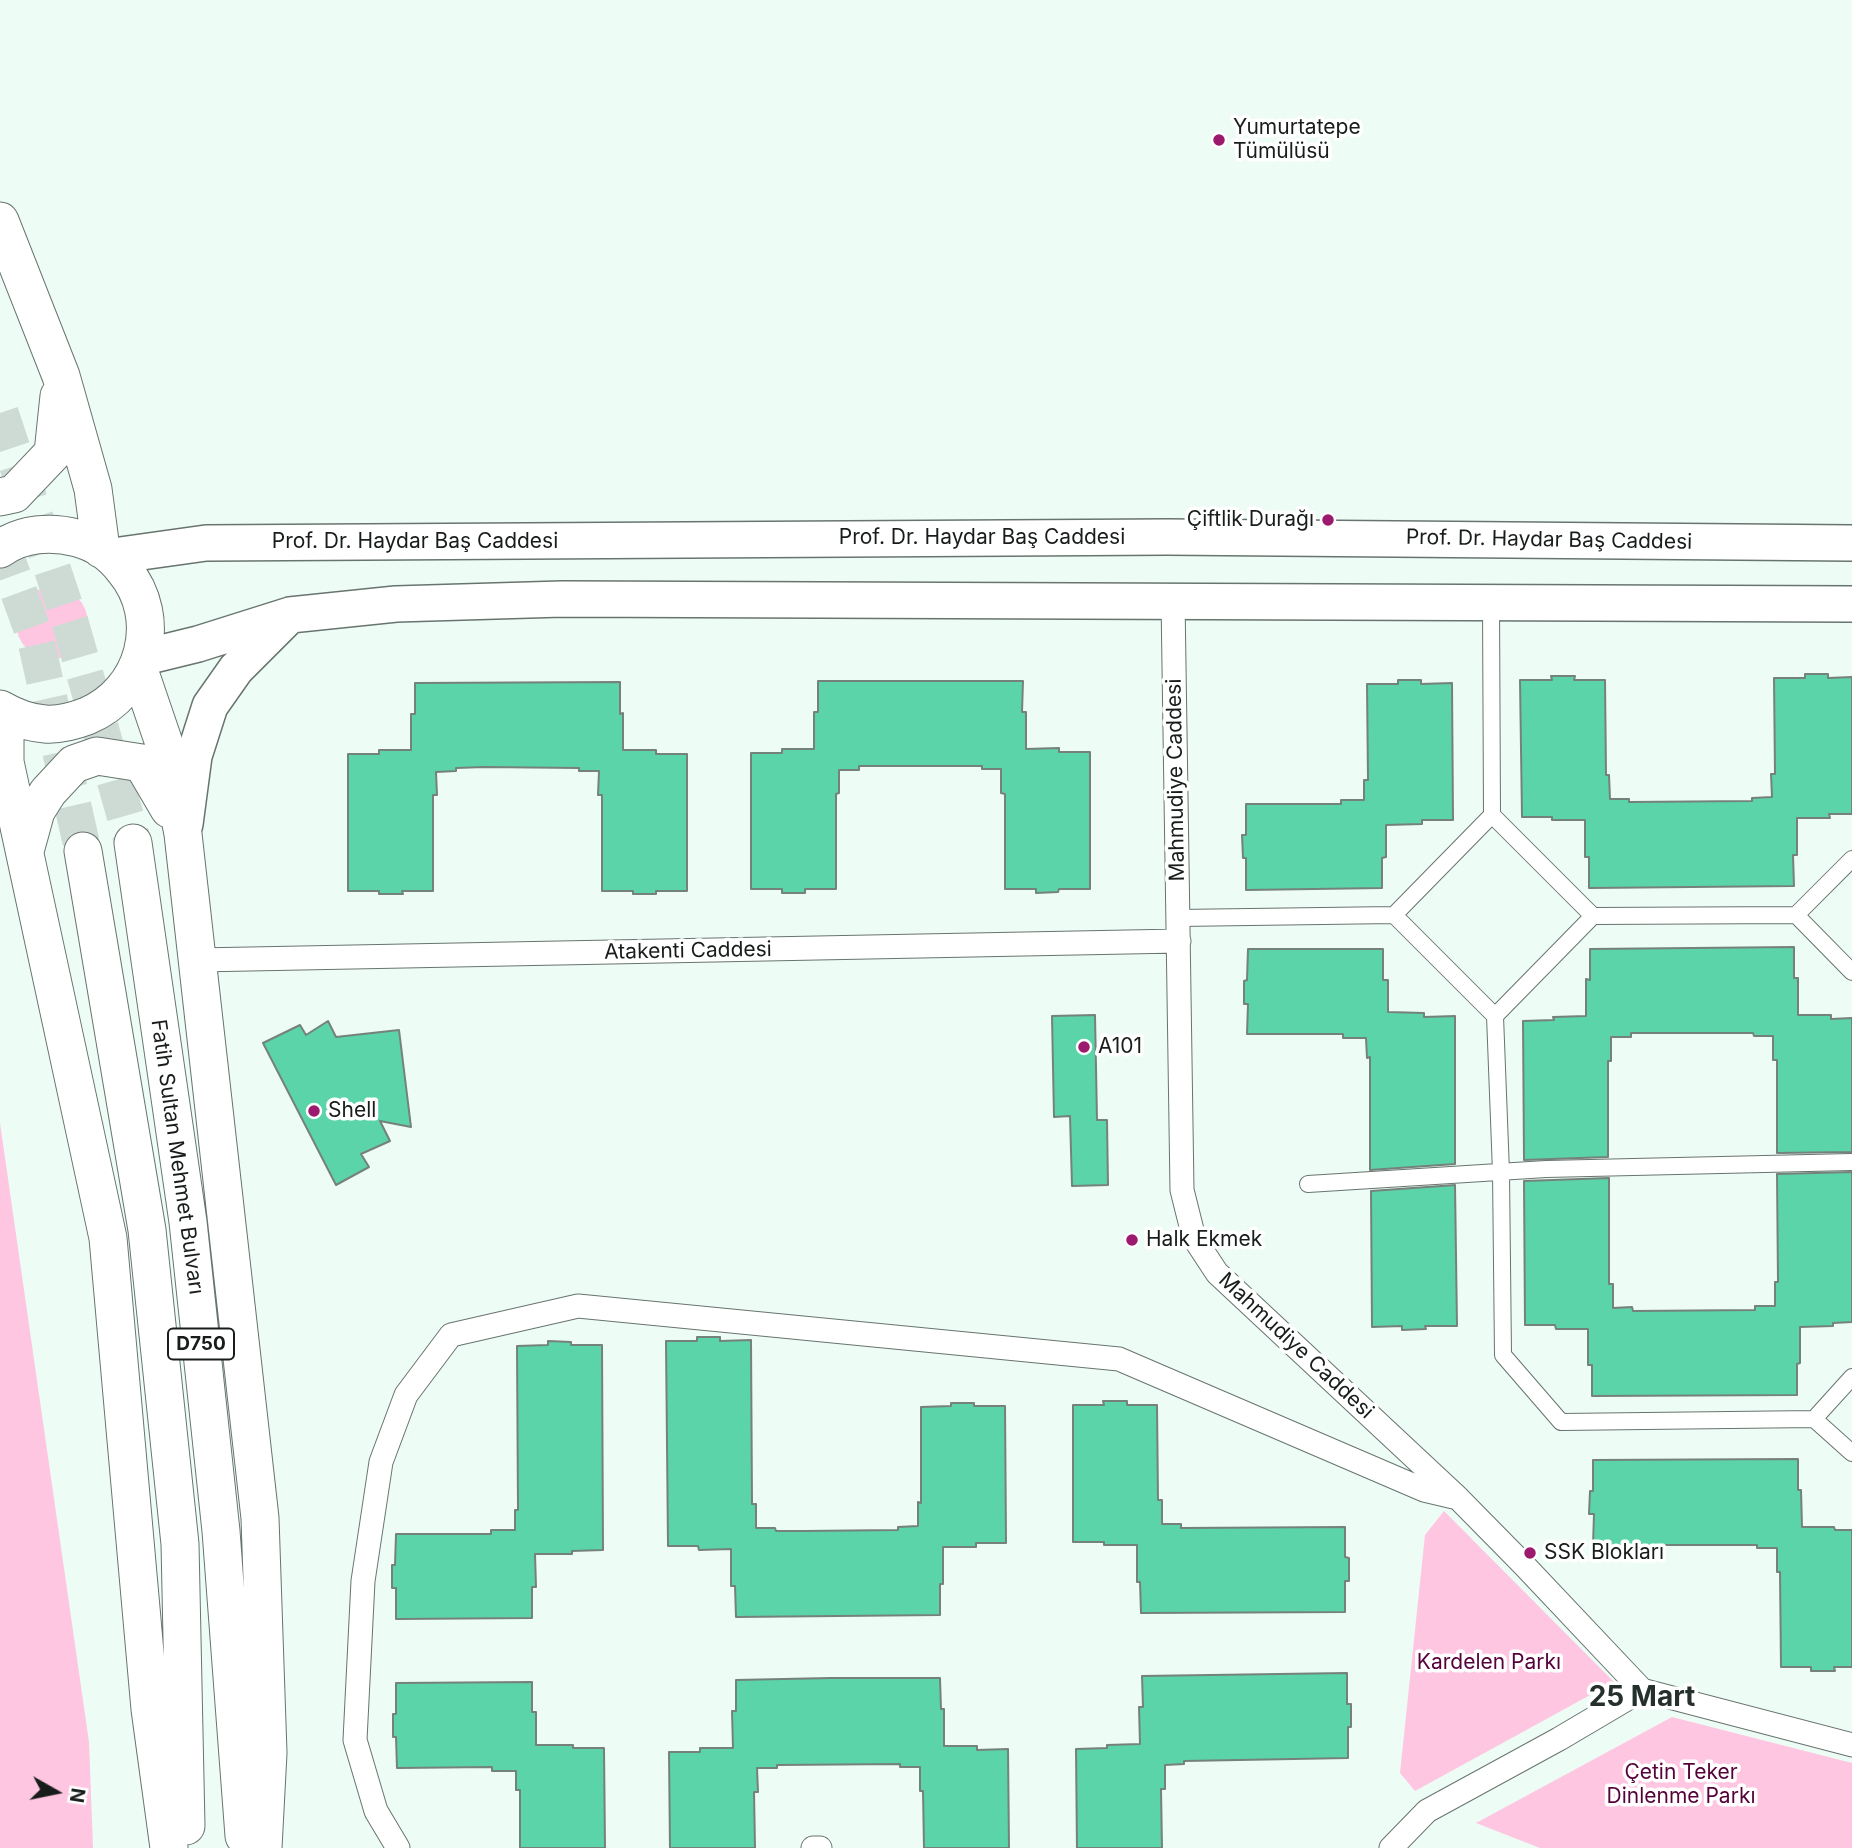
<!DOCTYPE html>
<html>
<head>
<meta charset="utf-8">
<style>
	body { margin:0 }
	#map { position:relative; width:1852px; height:1848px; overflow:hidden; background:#edfcf5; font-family:Inter,sans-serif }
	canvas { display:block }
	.north { position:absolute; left:21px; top:1757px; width:70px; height:70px; -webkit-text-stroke:5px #fff; paint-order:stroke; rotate:99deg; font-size:19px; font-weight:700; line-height:28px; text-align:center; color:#181d1b }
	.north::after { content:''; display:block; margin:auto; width:24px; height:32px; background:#181d1b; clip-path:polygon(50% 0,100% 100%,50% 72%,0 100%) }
</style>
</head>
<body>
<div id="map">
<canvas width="1852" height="1848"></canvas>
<div class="north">N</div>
</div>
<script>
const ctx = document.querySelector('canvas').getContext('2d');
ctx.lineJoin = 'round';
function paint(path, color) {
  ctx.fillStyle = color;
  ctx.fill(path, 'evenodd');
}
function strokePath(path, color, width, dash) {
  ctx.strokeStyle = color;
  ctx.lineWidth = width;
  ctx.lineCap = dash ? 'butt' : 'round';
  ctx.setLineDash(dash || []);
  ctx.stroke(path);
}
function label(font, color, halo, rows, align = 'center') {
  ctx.font = font + ' Inter,sans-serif';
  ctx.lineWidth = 7;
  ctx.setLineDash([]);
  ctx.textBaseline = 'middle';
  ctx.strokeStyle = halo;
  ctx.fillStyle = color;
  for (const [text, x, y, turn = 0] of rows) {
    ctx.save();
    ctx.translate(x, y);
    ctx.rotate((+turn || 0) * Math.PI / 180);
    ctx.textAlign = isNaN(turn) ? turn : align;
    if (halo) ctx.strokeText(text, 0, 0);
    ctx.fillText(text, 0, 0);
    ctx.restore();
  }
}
paint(new Path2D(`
	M16 623a36 36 0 1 1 72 0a36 36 0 1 1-72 0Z
	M 0,1123 L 89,1742 L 93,1848 L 0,1848 Z
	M 1444,1511 L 1614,1682 L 1415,1791 L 1400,1773 L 1425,1535 Z
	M 1672,1717 L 1852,1763 L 1852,1848 L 1540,1848 L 1476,1823 Z`), '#fec6e1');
const building = new Path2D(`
	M 1805,674 L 1828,674 L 1828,678 L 1852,677 L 1852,814 L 1829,814 L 1830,818 L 1797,818 L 1797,855 L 1793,855 L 1794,886 L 1589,888 L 1589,857 L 1585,857 L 1585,820 L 1552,820 L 1552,817 L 1522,817 L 1520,680 L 1552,680 L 1551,676 L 1575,676 L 1574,680 L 1605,680 L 1606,775 L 1609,775 L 1610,799 L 1629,799 L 1629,802 L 1752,801 L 1752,798 L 1772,797 L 1771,774 L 1775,774 L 1774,678 L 1805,678 Z
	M 1398,680 L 1421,680 L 1421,684 L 1452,683 L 1453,820 L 1422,820 L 1422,824 L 1386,825 L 1386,857 L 1382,858 L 1382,888 L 1246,890 L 1246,858 L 1243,858 L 1242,835 L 1246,835 L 1246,804 L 1341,804 L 1341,800 L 1364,800 L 1364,780 L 1368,780 L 1367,684 L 1398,684 Z
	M 818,681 L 1023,681 L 1022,712 L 1026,712 L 1026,749 L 1059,748 L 1059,752 L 1090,752 L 1090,889 L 1059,889 L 1058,892 L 1036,893 L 1036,889 L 1005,889 L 1005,794 L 1001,793 L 1001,769 L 982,769 L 982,766 L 859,766 L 859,770 L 839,770 L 839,793 L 836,794 L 836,889 L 805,889 L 805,893 L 782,893 L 782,889 L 751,889 L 751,753 L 782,753 L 782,749 L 814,749 L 814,712 L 818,712 Z
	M 620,682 L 620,714 L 623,713 L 623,750 L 656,750 L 656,754 L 687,754 L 687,891 L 656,891 L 656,894 L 633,894 L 633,891 L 602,891 L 602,795 L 598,795 L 599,771 L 579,771 L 579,768 L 484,767 L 456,768 L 456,771 L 436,772 L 437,795 L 433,795 L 433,891 L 402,891 L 403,894 L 379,894 L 379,891 L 348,891 L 348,754 L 379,754 L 379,750 L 411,750 L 411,714 L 415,714 L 415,683 Z
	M 1794,947 L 1794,978 L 1798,978 L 1798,1015 L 1831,1015 L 1831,1019 L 1852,1018 L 1852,1152 L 1777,1153 L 1777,1060 L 1773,1060 L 1773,1036 L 1754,1036 L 1753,1033 L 1631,1033 L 1631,1037 L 1611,1037 L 1611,1061 L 1608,1061 L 1608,1157 L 1524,1160 L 1523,1021 L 1554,1020 L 1553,1017 L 1586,1016 L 1586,979 L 1590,980 L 1590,949 Z
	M 1248,949 L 1383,949 L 1383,980 L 1388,980 L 1388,1012 L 1424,1013 L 1424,1017 L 1455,1016 L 1455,1164 L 1370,1170 L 1370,1057 L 1367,1058 L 1366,1038 L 1343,1038 L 1343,1034 L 1247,1034 L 1248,1004 L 1244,1004 L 1244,981 L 1247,980 Z
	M 1095,1015 L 1097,1120 L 1107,1120 L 1108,1185 L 1072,1186 L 1070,1116 L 1054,1117 L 1052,1016 Z
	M 328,1021 L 336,1037 L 399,1030 L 411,1127 L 380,1121 L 390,1141 L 361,1154 L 369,1167 L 336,1185 L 263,1043 L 300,1025 L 306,1035 Z
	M 1852,1172 L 1852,1322 L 1833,1323 L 1833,1326 L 1800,1327 L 1800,1363 L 1797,1364 L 1797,1395 L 1592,1396 L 1592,1365 L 1588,1365 L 1588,1329 L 1556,1329 L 1555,1325 L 1525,1325 L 1524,1181 L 1609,1178 L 1609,1284 L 1613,1284 L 1613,1308 L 1632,1307 L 1633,1311 L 1755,1310 L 1755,1306 L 1775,1306 L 1775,1282 L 1778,1282 L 1777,1174 Z
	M 1455,1185 L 1457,1326 L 1425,1326 L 1426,1329 L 1402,1330 L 1402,1326 L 1372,1327 L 1371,1191 Z
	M 697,1337 L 720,1337 L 720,1341 L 751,1340 L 752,1504 L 756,1504 L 756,1528 L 775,1528 L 776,1531 L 803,1531 L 898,1530 L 898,1527 L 918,1526 L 918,1502 L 921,1503 L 921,1407 L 951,1406 L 951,1403 L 974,1403 L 974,1406 L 1005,1406 L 1006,1543 L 976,1543 L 976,1547 L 943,1547 L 943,1584 L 940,1584 L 940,1615 L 736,1617 L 735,1586 L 731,1586 L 731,1549 L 699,1550 L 698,1546 L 668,1546 L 666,1341 L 697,1341 Z
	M 548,1341 L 571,1342 L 571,1345 L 602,1345 L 603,1550 L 572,1551 L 572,1554 L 535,1554 L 536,1587 L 532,1587 L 532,1618 L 396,1619 L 396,1588 L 392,1588 L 392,1565 L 395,1565 L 396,1534 L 491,1534 L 491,1530 L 515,1530 L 515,1510 L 518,1510 L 517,1346 L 548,1345 Z
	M 1103,1401 L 1127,1401 L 1127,1405 L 1157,1405 L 1158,1500 L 1162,1500 L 1162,1524 L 1181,1524 L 1181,1528 L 1345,1527 L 1345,1557 L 1349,1558 L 1349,1581 L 1345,1581 L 1345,1612 L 1141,1613 L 1140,1582 L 1137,1582 L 1137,1545 L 1104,1545 L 1104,1542 L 1073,1542 L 1073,1405 L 1104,1405 Z
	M 1798,1459 L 1798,1490 L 1801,1490 L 1802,1527 L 1834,1527 L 1835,1530 L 1852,1530 L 1852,1667 L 1834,1667 L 1835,1671 L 1811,1671 L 1811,1667 L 1781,1667 L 1780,1572 L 1777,1572 L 1777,1548 L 1757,1548 L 1757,1545 L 1593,1545 L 1594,1514 L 1589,1514 L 1590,1491 L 1593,1491 L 1593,1460 Z
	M 1347,1673 L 1347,1704 L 1351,1704 L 1351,1727 L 1348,1727 L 1348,1758 L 1184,1761 L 1184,1764 L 1165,1765 L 1165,1789 L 1161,1789 L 1162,1848 L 1077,1848 L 1076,1749 L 1107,1748 L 1107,1745 L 1140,1744 L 1139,1707 L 1143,1707 L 1142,1676 Z
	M 831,1678 L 940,1678 L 941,1709 L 944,1709 L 944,1746 L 977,1746 L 977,1750 L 1008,1749 L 1009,1848 L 924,1848 L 923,1791 L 920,1791 L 920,1767 L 900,1767 L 900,1764 L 777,1765 L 777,1768 L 757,1768 L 758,1792 L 754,1792 L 755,1848 L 670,1848 L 669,1752 L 700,1752 L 700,1748 L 733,1748 L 732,1711 L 736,1711 L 736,1680 Z
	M 532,1682 L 532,1712 L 536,1712 L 536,1745 L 573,1745 L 573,1748 L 604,1748 L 605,1848 L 520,1848 L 520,1790 L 516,1790 L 516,1771 L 492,1771 L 492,1767 L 397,1768 L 396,1737 L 393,1737 L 393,1714 L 396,1714 L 396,1683 Z`);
paint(building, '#5cd4a9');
strokePath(building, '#75827c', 2);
strokePath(new Path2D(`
	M 0,413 L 70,622 L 133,843
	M 0,541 L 35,637 L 83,851`), '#cddbd4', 37, [37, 18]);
const pedestrian = new Path2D(`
	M 1491,602 L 1492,815
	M 1394,915 L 1495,1016 L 1593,916
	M 1796,915 L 1852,972
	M 1178,918 L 1394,915 L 1492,815 L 1593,916 L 1796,915 L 1852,859
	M 1495,1016 L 1501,1172 L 1503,1355 L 1561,1422 L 1814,1419 L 1852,1453
	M 1308,1184 L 1546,1169 L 1852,1162
	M 1814,1419 L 1852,1377`);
const minor = new Path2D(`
	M 1173,600 L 1182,1190 L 1194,1238 L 1217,1273 L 1458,1498 L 1523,1564 L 1642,1690 L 1852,1745
	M 198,960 L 1179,941
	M 398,1848 L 376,1811 L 355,1740 L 363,1581 L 381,1462 L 406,1395 L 451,1335 L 578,1306 L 1119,1359 L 1424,1490 L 1458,1498
	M 813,1848 L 820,1848
	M 1391,1848 L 1427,1811 L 1559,1739 L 1642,1690`);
const primary = new Path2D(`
	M 113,556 L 206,543 L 1167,537 L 1852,543
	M 141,658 L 198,644 L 290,615 L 396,604 L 562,599 L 1852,604
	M 185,824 L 194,756 L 210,706 L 236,669 L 287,618`);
const trunk = new Path2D(`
	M 0,221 L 61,376 L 93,489 L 101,549
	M 0,497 L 14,494 L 53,453 L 59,396
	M 0,549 C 22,533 51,531 77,538 C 96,543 112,554 124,570 C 165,619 144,692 87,716 C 74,721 59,725 45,724 C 29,723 14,717 0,709
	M 138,667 L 168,755 L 183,834 L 260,1518 L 268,1753 L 263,1848
	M 5,712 L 5,762 L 108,1238 L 150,1709 L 169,1848
	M 133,843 L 188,1222 L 221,1531 L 244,1836
	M 25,851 L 36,811 L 48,792 L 74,764 L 97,756 L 142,763 L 169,809
	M 83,851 L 147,1230 L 180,1544 L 186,1826`);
strokePath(pedestrian, '#68746f', 18);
strokePath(minor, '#68746f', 25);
strokePath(primary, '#68746f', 38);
strokePath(trunk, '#68746f', 39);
strokePath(pedestrian, '#fff', 16);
strokePath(minor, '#fff', 23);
strokePath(primary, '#fff', 35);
strokePath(trunk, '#fff', 37);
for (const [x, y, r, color] of [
	[1219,140,7,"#9c1a6d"],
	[1328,520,7,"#9c1a6d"],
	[1084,1047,7,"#9c1a6d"],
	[314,1111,7,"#9c1a6d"],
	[1132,1240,7,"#9c1a6d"],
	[1530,1553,7,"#9c1a6d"]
]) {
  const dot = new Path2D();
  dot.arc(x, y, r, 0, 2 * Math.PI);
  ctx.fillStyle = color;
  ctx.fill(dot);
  strokePath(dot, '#fff', 2.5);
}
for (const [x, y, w] of [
	[201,1344,66]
]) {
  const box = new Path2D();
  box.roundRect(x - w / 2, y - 15.5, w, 31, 5);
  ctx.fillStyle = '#fff';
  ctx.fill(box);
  strokePath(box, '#181d1b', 2);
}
label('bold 19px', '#181d1b', null, [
	["D750",201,1344]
]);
label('21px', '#181d1b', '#fff', [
	["Yumurtatepe",1233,128],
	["Tümülüsü",1233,152],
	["Çiftlik Durağı",1314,520,"right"],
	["A101",1098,1047],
	["Shell",328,1111],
	["Halk Ekmek",1146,1240],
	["SSK Blokları",1544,1553]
], 'left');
label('21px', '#181d1b', '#fff', [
	["Prof. Dr. Haydar Baş Caddesi",982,538],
	["Prof. Dr. Haydar Baş Caddesi",1549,540,1],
	["Prof. Dr. Haydar Baş Caddesi",415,542],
	["Mahmudiye Caddesi",1176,780,-91],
	["Atakenti Caddesi",688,951,-1],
	["Fatih Sultan Mehmet Bulvarı",177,1157,82],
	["Mahmudiye Caddesi",1296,1346,43]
]);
label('21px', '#56023a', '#fff', [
	["Kardelen Parkı",1489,1663],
	["Çetin Teker",1681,1773],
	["Dinlenme Parkı",1681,1797]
]);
label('bold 28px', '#252f2b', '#fff', [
	["25 Mart",1642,1698]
]);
</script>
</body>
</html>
